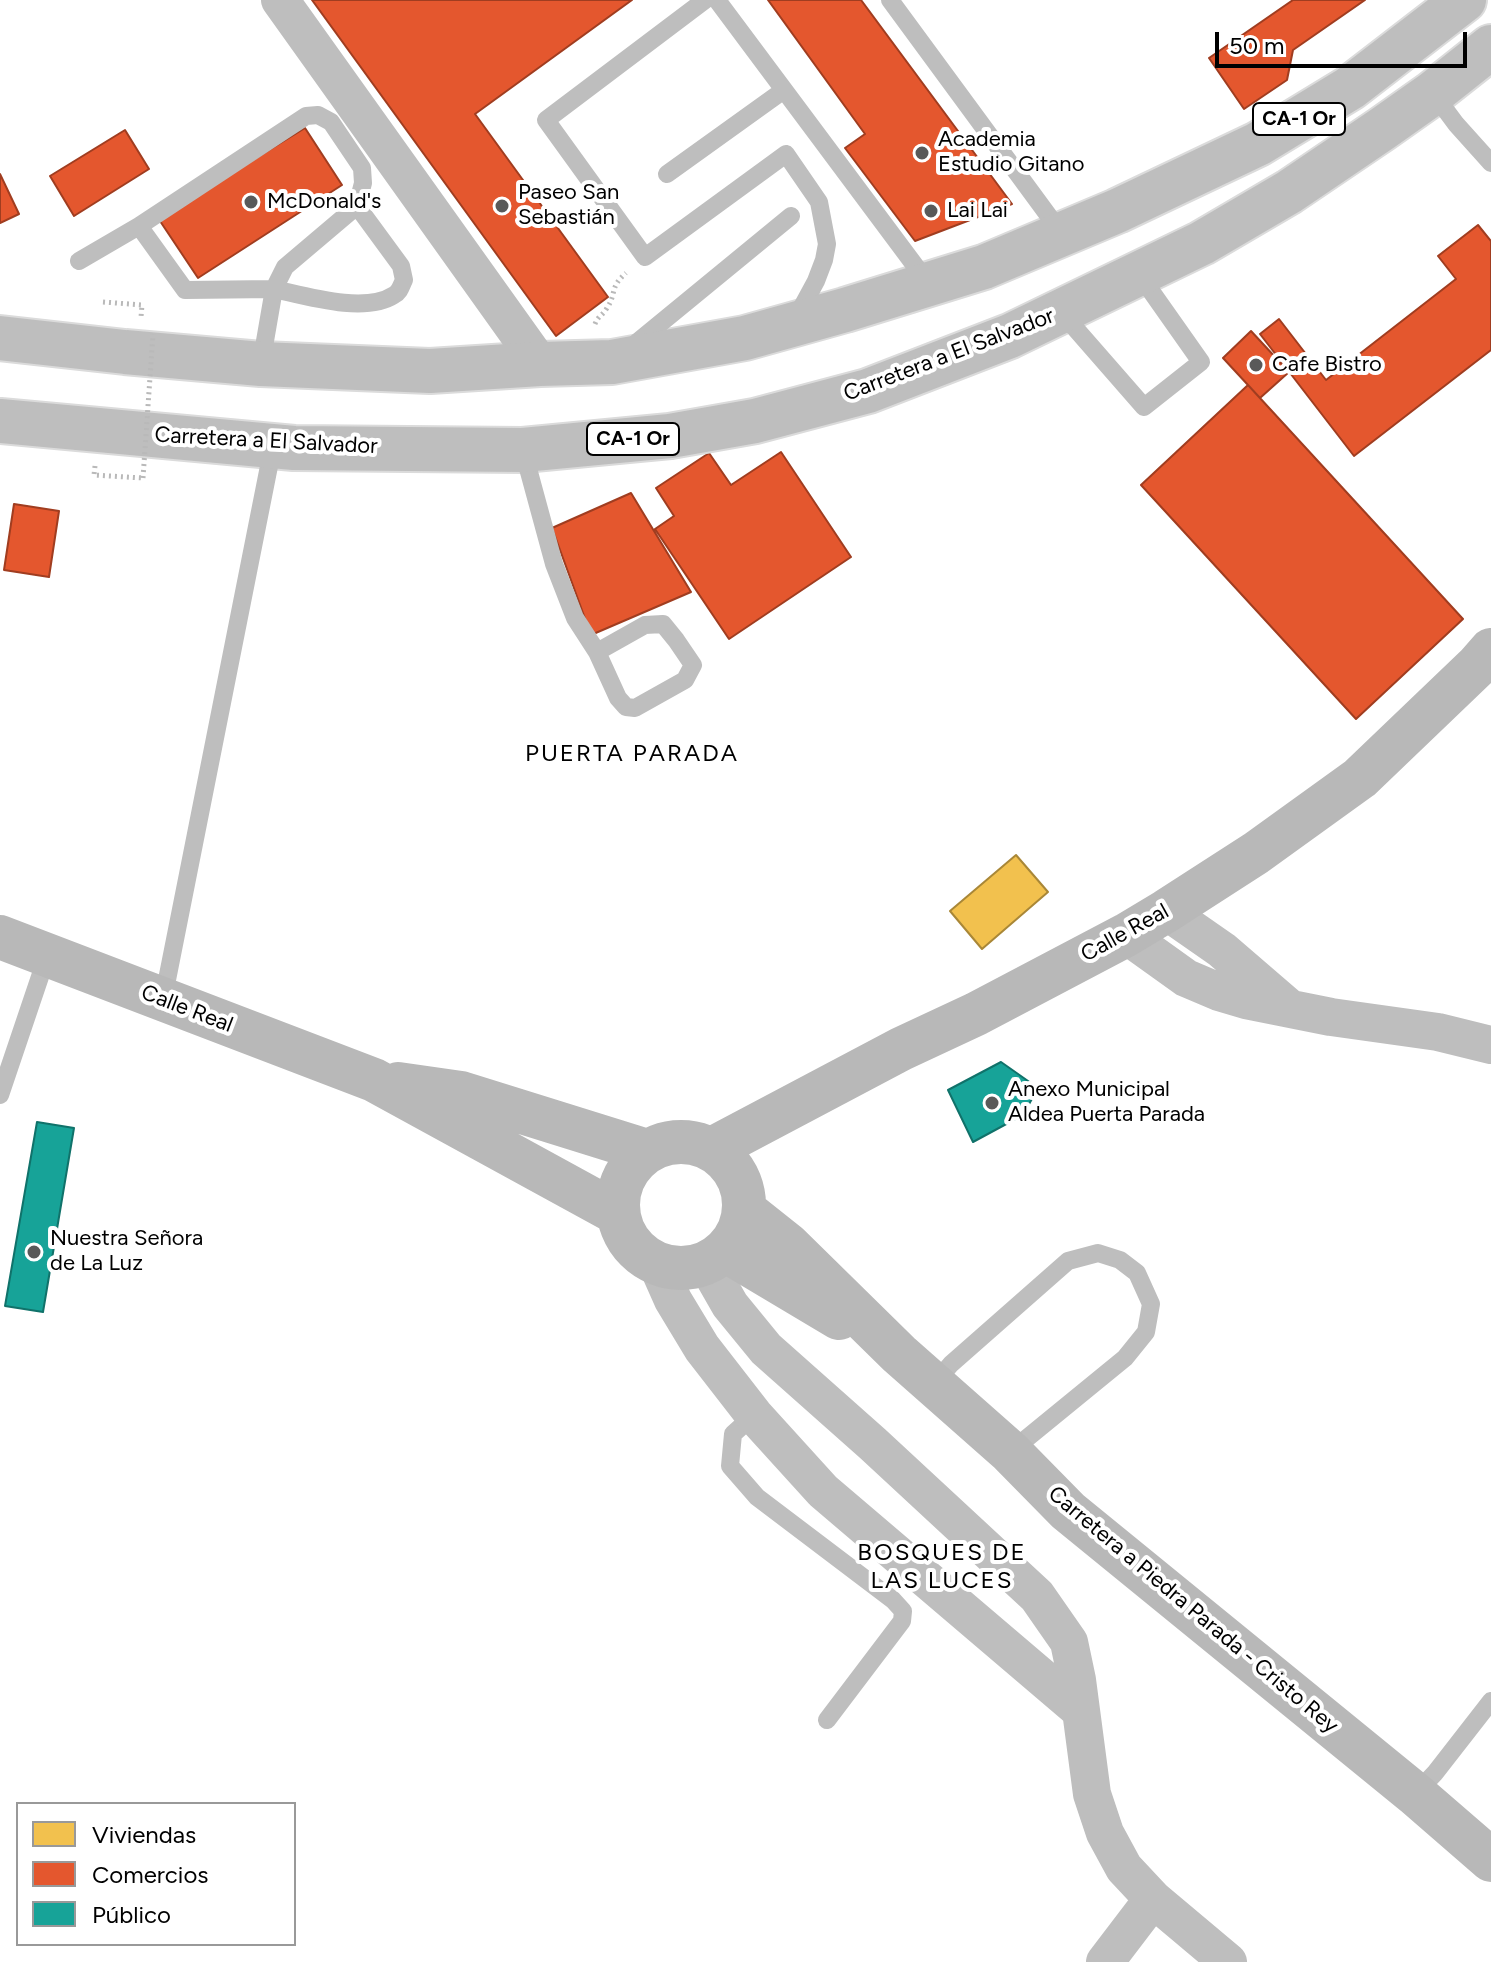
<!DOCTYPE html>
<html>
<head>
<meta charset="utf-8">
<style>
	body { margin:0 }
	#map { position:relative; width:1491px; height:1962px; overflow:hidden; background:#fff; font-family:Figtree,sans-serif }
	canvas { display:block }
	.legend { position:absolute; left:16px; top:1802px; width:280px; height:144px; box-sizing:border-box; background:#fff; border:2px solid #999; margin:0; padding:10px 14px; list-style:none; font-size:24px; color:#000 }
	.legend li { display:flex; align-items:center; gap:16px; height:40px }
	.legend b { width:40px; border:2px solid #999 }
	.scale { position:absolute; left:1215px; top:32px; width:252px; height:36px; box-sizing:border-box; border:4px solid #000; border-top:0; padding-left:10px; font-size:24px; line-height:28px; white-space:nowrap; color:#000; -webkit-text-stroke:6px #fff; paint-order:stroke }
</style>
</head>
<body>
<div id="map">
<canvas width="1491" height="1962"></canvas>
<ul class="legend">
<li><b style="height:22px;background:#f2c14e"></b>Viviendas</li>
<li><b style="height:22px;background:#e4572e"></b>Comercios</li>
<li><b style="height:22px;background:#17a398"></b>Público</li>
</ul>
<div class="scale">50 m</div>
</div>
<script>
const ctx = document.querySelector('canvas').getContext('2d');
ctx.lineJoin = 'round';
function paint(path, color) {
  ctx.fillStyle = color;
  ctx.fill(path, 'evenodd');
}
function strokePath(path, color, width, dash) {
  ctx.strokeStyle = color;
  ctx.lineWidth = width;
  ctx.lineCap = dash ? 'butt' : 'round';
  ctx.setLineDash(dash || []);
  ctx.stroke(path);
}
function label(font, color, halo, rows, align = 'center') {
  ctx.font = font + ' Figtree,sans-serif';
  ctx.lineWidth = 8;
  ctx.setLineDash([]);
  ctx.textBaseline = 'middle';
  ctx.strokeStyle = halo;
  ctx.fillStyle = color;
  for (const [text, x, y, turn = 0] of rows) {
    ctx.save();
    ctx.translate(x, y);
    ctx.rotate((+turn || 0) * Math.PI / 180);
    ctx.textAlign = isNaN(turn) ? turn : align;
    if (halo) ctx.strokeText(text, 0, 0);
    ctx.fillText(text, 0, 0);
    ctx.restore();
  }
}
const homes = new Path2D(`
	M 1016,855 L 1048,892 L 982,949 L 950,911 Z`);
paint(homes, '#f2c14e');
strokePath(homes, '#a98737', 2);
const shops = new Path2D(`
	M 312,0 L 632,0 L 475,114 L 608,297 L 556,336 Z
	M 768,0 L 861,0 L 1012,204 L 915,241 L 845,148 L 865,134 Z
	M 1293,0 L 1365,0 L 1293,50 L 1287,80 L 1244,109 L 1209,58 Z
	M 305,128 L 342,185 L 198,278 L 158,218 Z
	M 125,130 L 149,169 L 74,216 L 50,176 Z
	M 0,174 L 19,214 L 0,223 Z
	M 1478,225 L 1491,241 L 1491,350 L 1354,456 L 1260,334 L 1279,319 L 1326,380 L 1456,279 L 1438,256 Z
	M 1251,331 L 1289,372 L 1260,398 L 1223,358 Z
	M 1248,385 L 1463,619 L 1356,719 L 1141,485 Z
	M 781,452 L 851,557 L 729,639 L 655,529 L 674,516 L 656,488 L 709,453 L 731,485 Z
	M 631,493 L 691,592 L 591,635 L 552,528 Z
	M 14,504 L 59,511 L 49,577 L 4,570 Z`);
paint(shops, '#e4572e');
strokePath(shops, '#a03d20', 2);
const public = new Path2D(`
	M 1001,1062 L 1038,1088 L 1023,1115 L 973,1142 L 948,1090 Z
	M 37,1122 L 74,1128 L 43,1312 L 5,1306 Z`);
paint(public, '#17a398');
strokePath(public, '#10726a', 2);
const trunk = new Path2D(`
	M 0,338 L 125,352 L 261,364 L 430,371 L 540,364 L 612,362 L 745,338 L 845,310 L 984,267 L 1117,211 L 1258,144 L 1350,88 L 1464,0
	M 0,421 L 294,448 L 523,450 L 670,436 L 755,421 L 868,391 L 1010,336 L 1202,243 L 1289,192 L 1382,129 L 1433,93 L 1491,47`);
strokePath(trunk, '#dbdbdb', 48);
strokePath(new Path2D(`
	M 103,302 L 142,305 L 141,317
	M 595,324 C 598,316 603,315 607,308 C 617,293 609,288 626,273
	M 95,466 L 94,475 L 143,478`), '#b9b9b9', 5, [2, 4]);
strokePath(new Path2D(`
	M 705,0 L 546,120 L 645,257 L 786,154 L 819,202 L 827,244 L 824,260 L 816,281 L 796,318
	M 717,0 L 928,283
	M 890,0 L 1062,234
	M 1433,93 L 1456,124 L 1491,163
	M 667,174 L 784,90
	M 139,226 L 185,290 L 274,289 L 261,364
	M 79,261 L 139,226 L 306,116 L 318,115 L 331,122 L 362,168 L 363,183 L 357,206 L 285,267 L 274,289 C 306,296 365,314 394,295 C 400,292 401,286 404,280 L 401,266 L 357,206
	M 1061,312 L 1144,407 L 1201,362 L 1139,274
	M 629,349 L 791,216
	M 523,450 L 554,564 L 575,618 L 597,652 L 618,698 L 626,707 L 635,708 L 685,680 L 693,665 L 676,640 L 663,624 L 645,625 L 597,652
	M 163,1000 L 273,446
	M 0,1095 L 47,956
	M 933,1385 L 951,1364 L 1068,1261 L 1098,1253 L 1120,1260 L 1137,1273 L 1151,1304 L 1146,1332 L 1125,1358 L 1010,1452
	M 754,1415 L 733,1434 L 730,1466 L 757,1497 L 893,1600 L 903,1611 L 902,1621 L 827,1720
	M 1415,1794 L 1435,1773 L 1491,1701`), '#bebebe', 18);
strokePath(new Path2D(`
	M 280,0 L 540,364
	M 1166,911 L 1222,950 L 1287,1006
	M 1126,935 L 1186,978 L 1219,992 L 1246,1000 L 1331,1017 L 1438,1032 L 1491,1045
	M 706,1263 L 730,1305 L 766,1349 L 873,1444 L 1037,1596 L 1069,1642 L 1077,1680 L 1092,1794 L 1105,1833 L 1124,1868 L 1153,1899 L 1228,1962
	M 657,1264 L 673,1300 L 702,1348 L 754,1415 L 823,1491 L 1080,1710
	M 1105,1962 L 1153,1899`), '#bebebe', 38);
strokePath(new Path2D(`
	M 0,937 L 374,1080 L 617,1213
	M 398,1084 L 461,1093 L 647,1151
	M618 1205a63 63 0 1 1 126 0a63 63 0 1 1-126 0Z
	M 712,1149 L 901,1049 L 976,1014 L 1126,935 L 1166,911 L 1256,853 L 1360,778 L 1477,666 L 1491,650
	M 744,1210 L 788,1245 L 899,1354 L 1010,1452 L 1068,1511 L 1415,1794 L 1491,1860
	M 725,1250 L 839,1318`), '#b8b8b8', 44);
strokePath(trunk, '#bebebe', 44);
strokePath(new Path2D(`
	M 143,478 L 153,334`), '#b9b9b9', 5, [2, 4]);
for (const [x, y, r, color] of [
	[922,153,8,"#595959"],
	[251,202,8,"#595959"],
	[502,206,8,"#595959"],
	[931,211,8,"#595959"],
	[1256,365,8,"#595959"],
	[992,1103,8,"#595959"],
	[34,1252,8,"#595959"]
]) {
  const dot = new Path2D();
  dot.arc(x, y, r, 0, 2 * Math.PI);
  ctx.fillStyle = color;
  ctx.fill(dot);
  strokePath(dot, '#fff', 3);
}
for (const [x, y, w] of [
	[1299,119,92],
	[633,439,92]
]) {
  const box = new Path2D();
  box.roundRect(x - w / 2, y - 16, w, 32, 6);
  ctx.fillStyle = '#fff';
  ctx.fill(box);
  strokePath(box, '#000', 2);
}
label('bold 20px', '#000', null, [
	["CA-1 Or",1299,119],
	["CA-1 Or",633,439]
]);
label('22px', '#000', '#fff', [
	["Academia",938,140],
	["Estudio Gitano",938,165],
	["Paseo San",518,193],
	["Sebastián",518,218],
	["McDonald's",267,202],
	["Lai Lai",947,211],
	["Cafe Bistro",1272,365],
	["Anexo Municipal",1008,1090],
	["Aldea Puerta Parada",1008,1115],
	["Nuestra Señora",50,1239],
	["de La Luz",50,1264]
], 'left');
label('22px', '#000', '#fff', [
	["Carretera a El Salvador",949,355,-21],
	["Carretera a El Salvador",266,441,3],
	["Calle Real",1125,933,-29],
	["Calle Real",187,1009,21],
	["Carretera a Piedra Parada - Cristo Rey",1193,1610,40]
]);
ctx.letterSpacing = '2px';
label('24px', '#000', '#fff', [
	["PUERTA PARADA",632,754],
	["BOSQUES DE",942,1553],
	["LAS LUCES",942,1581]
]);
ctx.letterSpacing = '0px';
</script>
</body>
</html>
